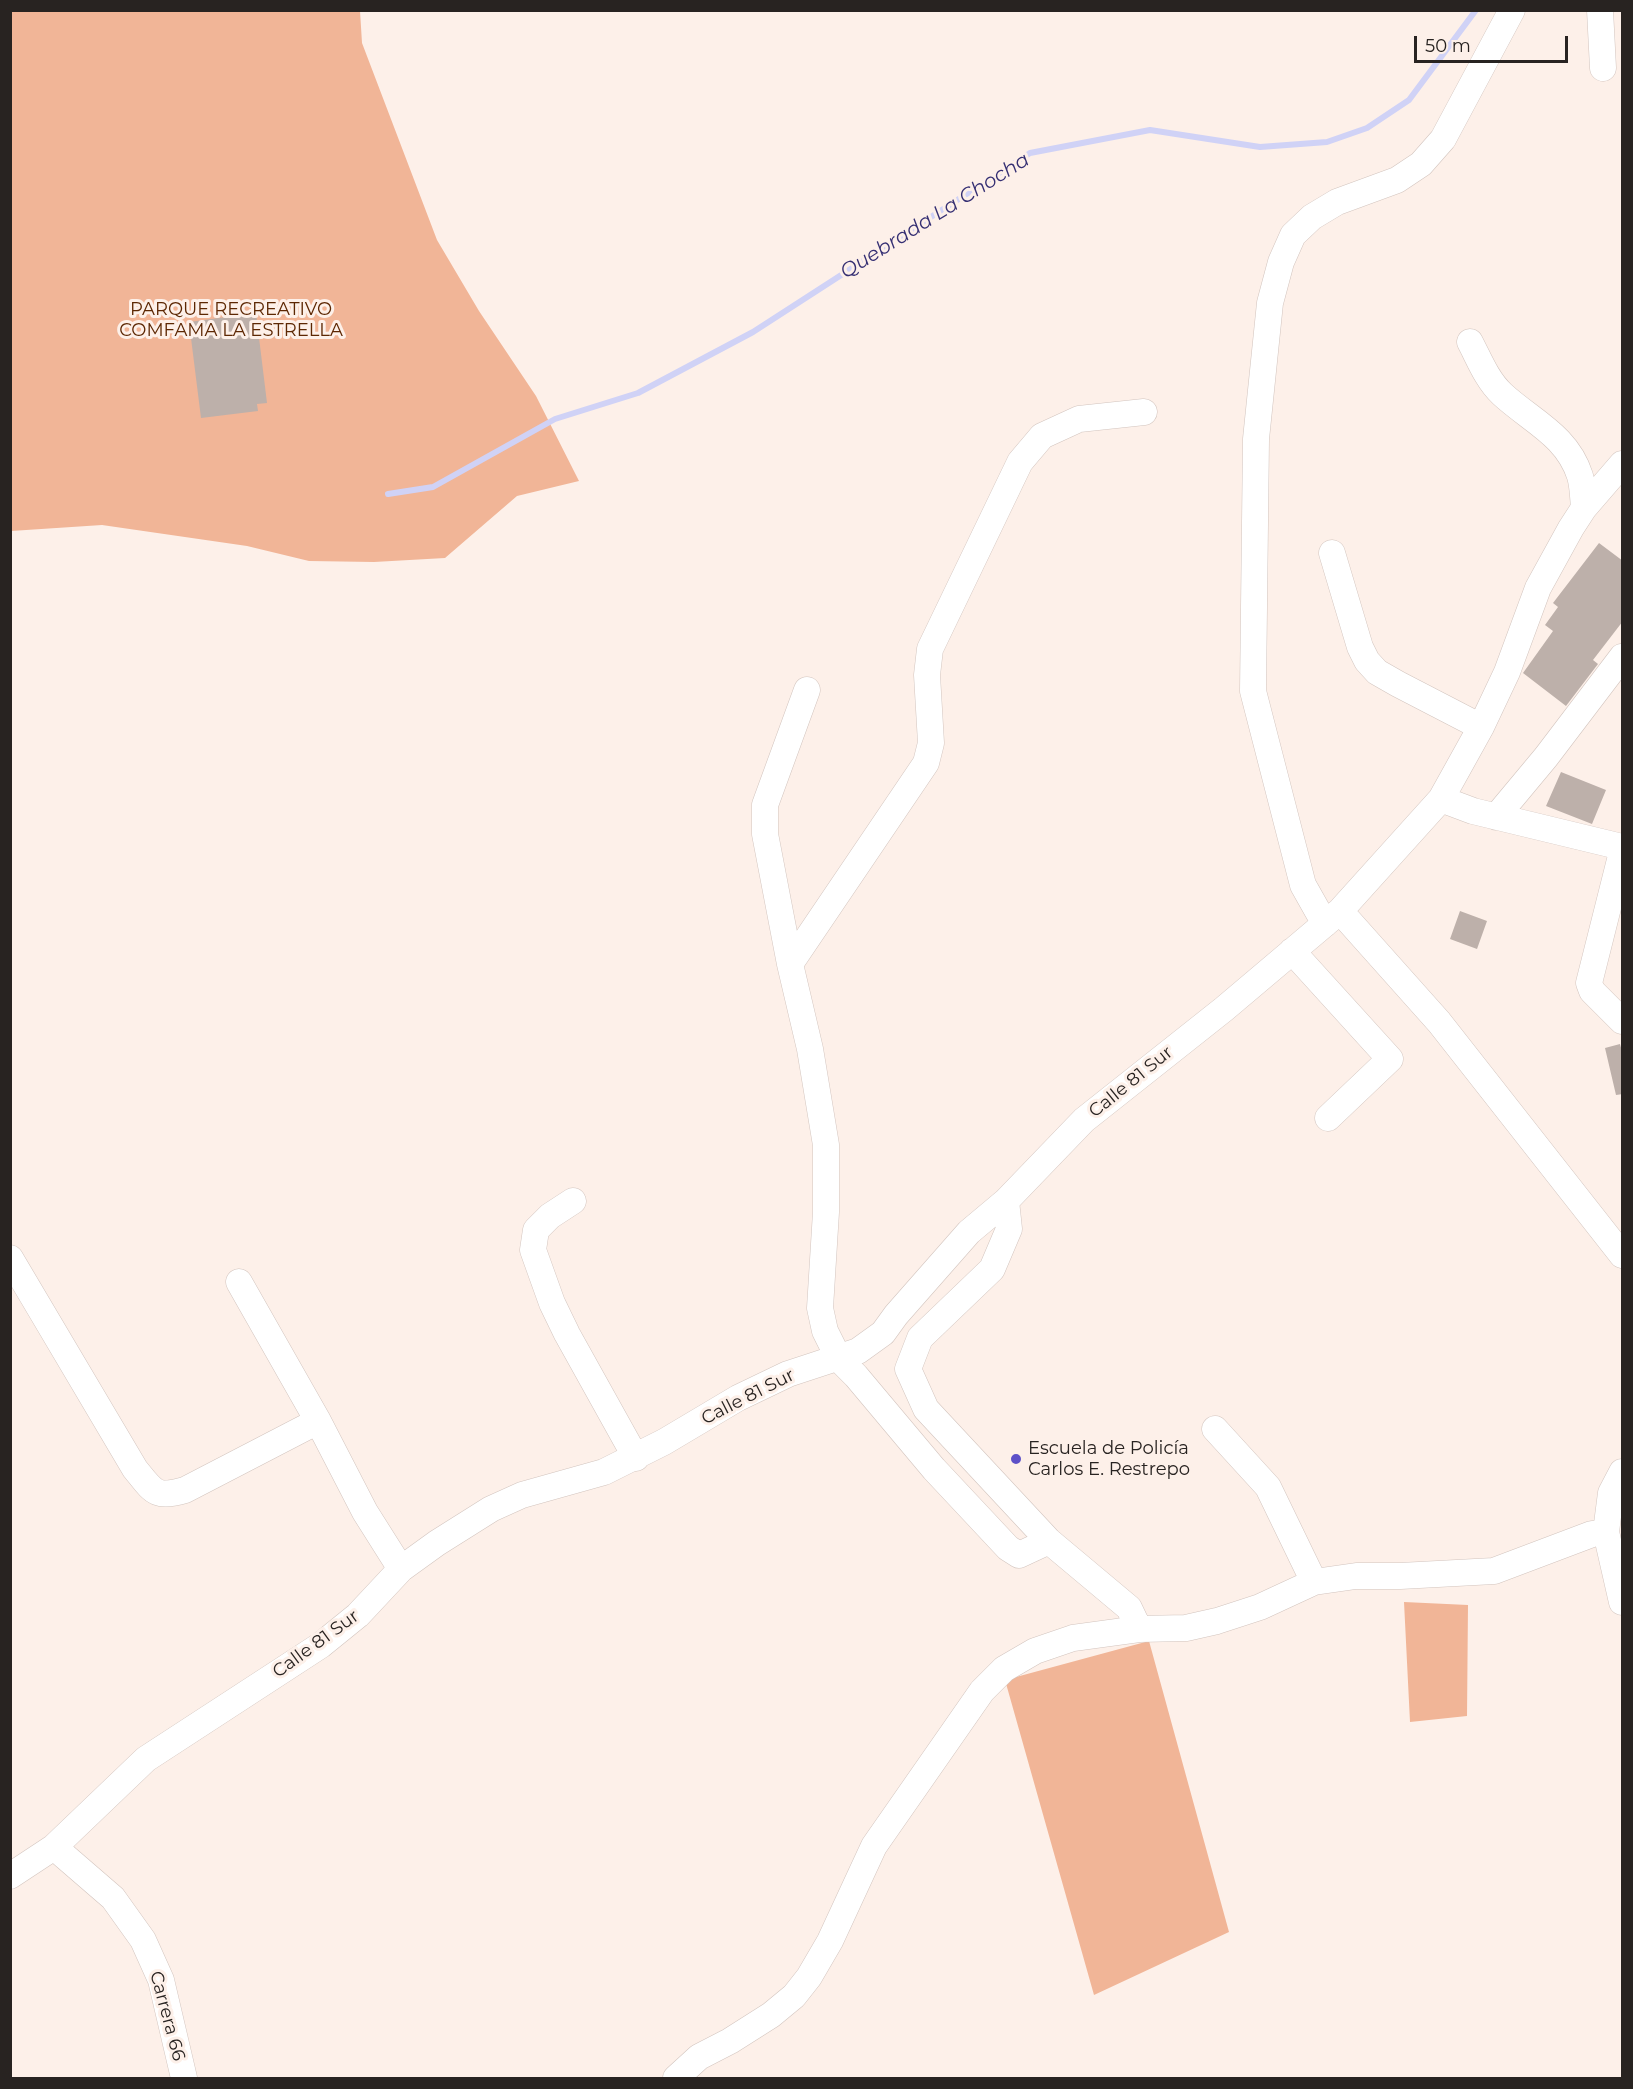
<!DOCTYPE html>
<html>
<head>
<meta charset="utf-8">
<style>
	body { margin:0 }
	#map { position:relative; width:1633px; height:2089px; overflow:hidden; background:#fdf0e9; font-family:Montserrat,sans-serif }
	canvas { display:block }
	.frame { position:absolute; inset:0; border:12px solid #282321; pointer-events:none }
	.scale { position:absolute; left:1414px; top:36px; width:154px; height:27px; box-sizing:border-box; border:3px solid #282321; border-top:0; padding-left:8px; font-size:18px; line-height:21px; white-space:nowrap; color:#282321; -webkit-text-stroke:4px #fdf0e9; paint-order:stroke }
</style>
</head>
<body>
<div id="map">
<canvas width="1633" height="2089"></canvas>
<div class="frame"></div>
<div class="scale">50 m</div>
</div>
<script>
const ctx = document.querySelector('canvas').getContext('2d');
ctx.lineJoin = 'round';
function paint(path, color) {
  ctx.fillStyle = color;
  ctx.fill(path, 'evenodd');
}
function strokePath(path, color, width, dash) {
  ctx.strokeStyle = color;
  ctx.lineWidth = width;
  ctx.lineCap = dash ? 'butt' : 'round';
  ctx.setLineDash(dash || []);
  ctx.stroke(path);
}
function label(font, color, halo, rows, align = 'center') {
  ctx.font = font + ' Montserrat,sans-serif';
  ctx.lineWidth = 6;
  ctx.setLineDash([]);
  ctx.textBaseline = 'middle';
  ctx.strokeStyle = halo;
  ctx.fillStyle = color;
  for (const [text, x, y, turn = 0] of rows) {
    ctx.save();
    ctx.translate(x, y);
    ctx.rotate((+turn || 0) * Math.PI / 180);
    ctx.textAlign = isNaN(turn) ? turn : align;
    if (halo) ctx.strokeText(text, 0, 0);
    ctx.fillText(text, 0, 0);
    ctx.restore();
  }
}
paint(new Path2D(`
	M 10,11 L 360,11 L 362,43 L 437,240 L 479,311 L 536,396 L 579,481 L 517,496 L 445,558 L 374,562 L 309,561 L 247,546 L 102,525 L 11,531 Z
	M 1404,1602 L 1468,1605 L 1467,1716 L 1410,1722 Z
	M 1149,1641 L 1229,1932 L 1094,1995 L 1005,1680 Z`), '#f1b597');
strokePath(new Path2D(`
	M 388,494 L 433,487 L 555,419 L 638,393 L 753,332 L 1030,153 L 1150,130 L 1260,147 L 1327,142 L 1367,128 L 1409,100 L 1476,10`), '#d0d2f6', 6);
paint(new Path2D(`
	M 256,313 L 267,403 L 257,404 L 258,411 L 201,418 L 189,322 Z
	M 1599,543 L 1623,561 L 1623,621 L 1593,660 L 1598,664 L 1566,706 L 1523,673 L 1553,631 L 1545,625 L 1558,607 L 1553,603 Z
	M 1561,772 L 1606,790 L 1592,824 L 1546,806 Z
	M 1460,911 L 1487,921 L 1477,949 L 1450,939 Z
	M 1620,1044 L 1623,1055 L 1623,1094 L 1616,1095 L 1605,1048 Z`), '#bdb0aa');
const minor = new Path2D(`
	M 1600,10 L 1603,68
	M 1470,342 C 1479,359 1487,380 1502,394 C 1531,421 1567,435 1580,476 C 1583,486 1583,498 1584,508
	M 1332,553 L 1360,647 L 1367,661 L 1377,672 L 1398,684 L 1481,727
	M 807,690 L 765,805 L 765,834 L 790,964 L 810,1049 L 826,1145 L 826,1212 L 820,1308 L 825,1331 L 839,1359 L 856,1376 L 934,1469 L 1008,1548 L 1019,1555 L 1049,1541
	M 1441,799 L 1473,811 L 1622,847
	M 1496,817 L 1546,757 L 1622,657
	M 1622,852 L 1589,983 L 1592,991 L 1622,1021
	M 1340,911 L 1439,1022 L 1622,1255
	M 1325,924 L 1303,885 L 1253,691 L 1256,439 L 1270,303 L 1281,262 L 1293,235 L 1312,217 L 1337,202 L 1397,180 L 1421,164 L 1443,139 L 1512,10
	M 1292,951 L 1390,1059 L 1328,1118
	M 790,964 L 926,763 L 931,743 L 927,675 L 930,649 L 1020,462 L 1042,436 L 1079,419 L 1144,412
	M 573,1201 L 550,1216 L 536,1230 L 533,1250 L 552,1303 L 567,1334 L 636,1458
	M 1006,1201 L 1009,1229 L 992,1269 L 920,1338 L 908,1369 L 926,1409 L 1049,1541 L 1129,1608 L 1139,1629
	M 10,1258 L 135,1469 C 153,1491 155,1499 185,1490 L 318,1421 L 365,1512 L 401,1569
	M 239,1282 L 318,1421
	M 1215,1429 L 1268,1487 L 1314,1582
	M 1606,1532 L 1622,1602
	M 54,1847 L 113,1898 L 143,1940 L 161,1980 L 184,2078
	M 10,1876 L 54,1847 L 146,1759 L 321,1645 L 358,1615 L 401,1569 L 437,1543 L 491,1509 L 522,1495 L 604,1472 L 664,1442 L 738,1398 L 788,1374 L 858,1351 L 883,1333 L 896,1315 L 969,1232 L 1006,1201 L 1084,1120 L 1224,1009 L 1340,911 L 1441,799 L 1481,727 L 1507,672 L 1538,588 L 1571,528 L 1584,508 L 1622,464
	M 676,2078 L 699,2057 L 730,2041 L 771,2015 L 794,1996 L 809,1977 L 830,1941 L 874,1846 L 982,1691 L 1004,1669 L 1035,1651 L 1073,1638 L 1139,1629 L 1186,1628 L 1217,1621 L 1260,1607 L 1314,1582 L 1356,1576 L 1400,1576 L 1494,1571 L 1592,1534 L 1606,1532 L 1611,1493 L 1622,1472`);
strokePath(minor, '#d2c4be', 27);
strokePath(minor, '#fff', 26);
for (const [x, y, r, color] of [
	[1016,1459,6,"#5d50c8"]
]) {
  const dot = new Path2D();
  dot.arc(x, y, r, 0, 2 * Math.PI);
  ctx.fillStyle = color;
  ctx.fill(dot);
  strokePath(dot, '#fdf0e9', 2);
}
label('18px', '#5d2703', '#fdf0e9', [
	["PARQUE RECREATIVO",231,310],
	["COMFAMA LA ESTRELLA",231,331]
]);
label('18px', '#282321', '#fdf0e9', [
	["Calle 81 Sur",1131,1082,-39],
	["Calle 81 Sur",748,1397,-27],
	["Calle 81 Sur",316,1644,-36],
	["Carrera 66",167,2016,75]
]);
label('18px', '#282321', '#fdf0e9', [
	["Escuela de Policía",1028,1449],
	["Carlos E. Restrepo",1028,1470]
], 'left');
label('italic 20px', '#352f73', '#fdf0e9', [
	["Quebrada La Chocha",935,216,-32]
]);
</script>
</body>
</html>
